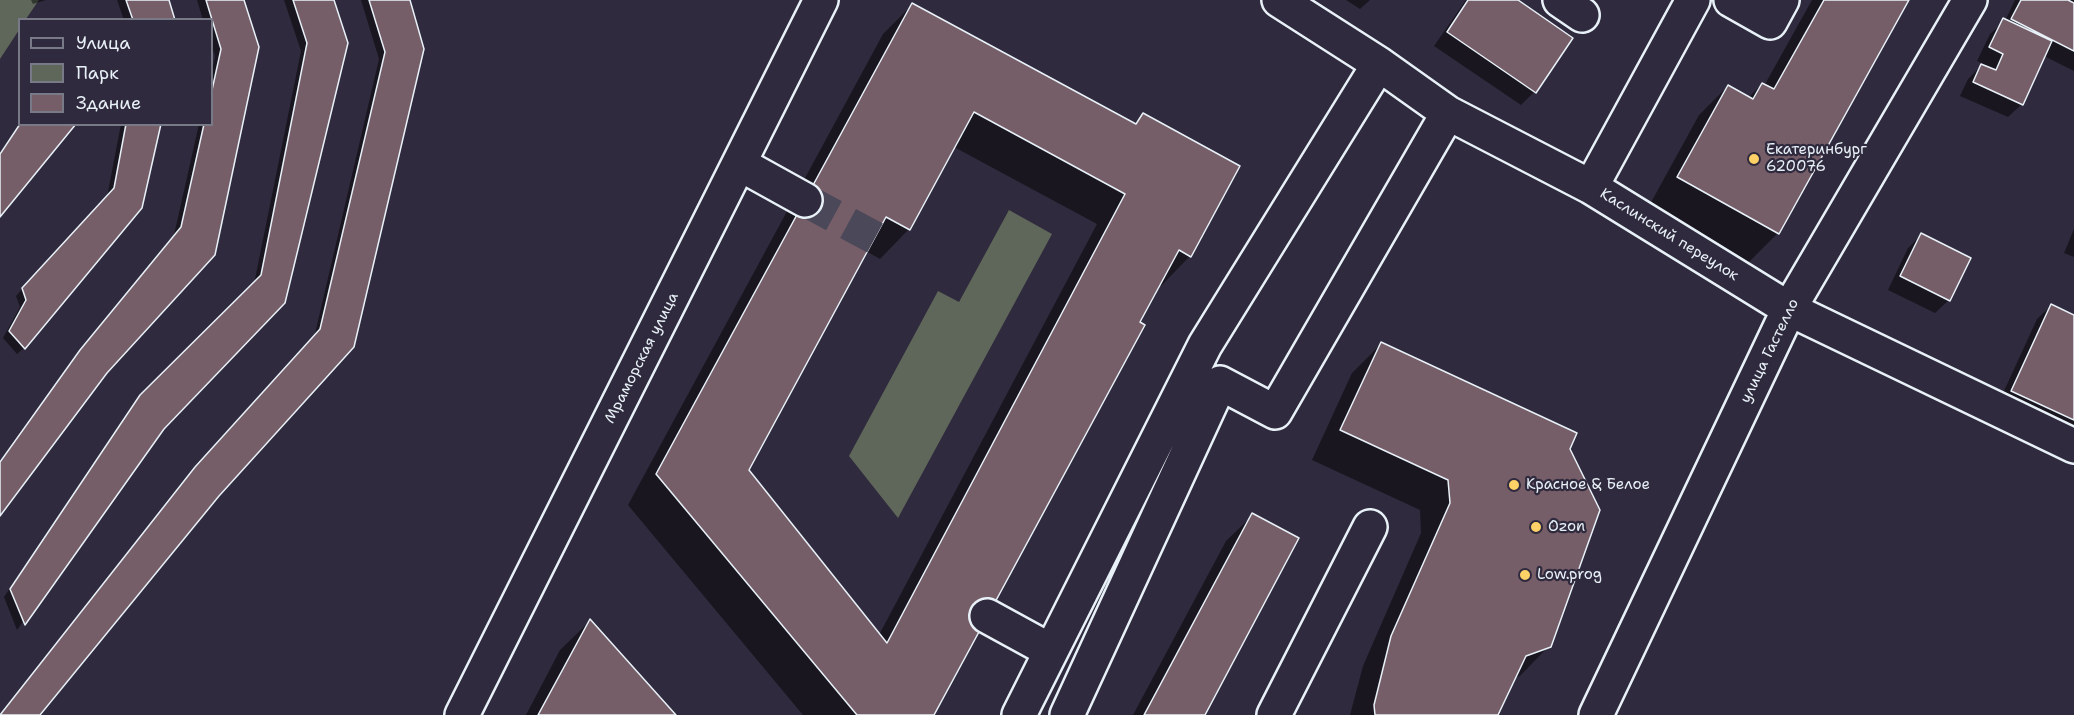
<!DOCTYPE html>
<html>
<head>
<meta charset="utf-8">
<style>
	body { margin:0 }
	#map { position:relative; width:2074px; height:715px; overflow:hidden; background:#2f2a3d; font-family:"Shantell Sans",sans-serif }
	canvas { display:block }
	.legend { position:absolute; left:18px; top:18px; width:195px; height:108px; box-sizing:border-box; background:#2f2a3d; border:2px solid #797a88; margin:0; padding:8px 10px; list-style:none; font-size:18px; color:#e8f1f8 }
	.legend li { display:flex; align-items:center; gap:12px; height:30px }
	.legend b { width:30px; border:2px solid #797a88 }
</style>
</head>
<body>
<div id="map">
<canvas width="2074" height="715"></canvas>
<ul class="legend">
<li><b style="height:8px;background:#2f2a3d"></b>Улица</li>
<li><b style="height:16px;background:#5f675a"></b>Парк</li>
<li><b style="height:16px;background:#765e68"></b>Здание</li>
</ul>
</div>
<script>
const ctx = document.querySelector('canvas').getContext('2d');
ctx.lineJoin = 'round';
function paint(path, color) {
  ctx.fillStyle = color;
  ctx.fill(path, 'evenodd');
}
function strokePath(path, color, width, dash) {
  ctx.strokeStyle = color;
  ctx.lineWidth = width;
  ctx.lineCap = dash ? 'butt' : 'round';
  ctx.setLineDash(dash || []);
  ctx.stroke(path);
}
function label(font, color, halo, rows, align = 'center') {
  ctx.font = font + ' "Shantell Sans",sans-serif';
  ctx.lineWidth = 4.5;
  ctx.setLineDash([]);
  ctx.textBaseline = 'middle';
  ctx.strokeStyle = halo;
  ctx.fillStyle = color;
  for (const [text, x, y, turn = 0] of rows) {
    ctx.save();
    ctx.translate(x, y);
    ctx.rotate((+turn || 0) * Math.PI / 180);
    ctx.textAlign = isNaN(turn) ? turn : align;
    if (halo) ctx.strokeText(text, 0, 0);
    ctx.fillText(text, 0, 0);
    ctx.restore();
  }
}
paint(new Path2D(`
	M 0,0 L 39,0 L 26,19 L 20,20 L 19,30 L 0,59 Z
	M 1009,210 L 1052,234 L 898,518 L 849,456 L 938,291 L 959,302 Z`), '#5f675a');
paint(new Path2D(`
	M 31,0 L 46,0 L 33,4 Z
	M 117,0 L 167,0 L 173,20 L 124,20 Z
	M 197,0 L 243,0 L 214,254 L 106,372 L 0,513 L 0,462 L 74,358 L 174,235 L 199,124 L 212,124 L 212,71 L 215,56 L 212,46 L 212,20 L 203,20 Z
	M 284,0 L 332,0 L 284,303 L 163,428 L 17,630 L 4,597 L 133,404 L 254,284 L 301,51 Z
	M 361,0 L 408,0 L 353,346 L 218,495 L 38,715 L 0,715 L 314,338 L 379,59 Z
	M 1346,0 L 1370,0 L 1360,9 Z
	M 1466,0 L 1515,0 L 1534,92 L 1521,105 L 1434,46 Z
	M 1812,0 L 1907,0 L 1778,233 L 1749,262 L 1649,206 L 1699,115 L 1728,86 L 1748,98 L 1762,84 L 1764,86 Z
	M 2015,0 L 2074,0 L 2074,71 L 2044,56 L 2022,104 L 2008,117 L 1960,96 L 1968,79 L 1983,64 L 1977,61 L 1990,34 L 2005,21 Z
	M 912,5 L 1133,124 L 1143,115 L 1190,256 L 1161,286 L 1159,285 L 932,715 L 803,715 L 628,505 L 883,34 ZM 954,147 L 1097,224 L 879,635 L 747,470 L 866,251 L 880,259 L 909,229 Z
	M 121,124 L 160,124 L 24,348 L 17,354 L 3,338 L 20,307 L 16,296 L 107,197 Z
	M 2074,229 L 2074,257 L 2064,253 Z
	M 1922,234 L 1949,300 L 1935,313 L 1888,290 L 1908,248 Z
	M 2051,306 L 2074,316 L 2074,440 L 1998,404 L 2037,319 Z
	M 1381,344 L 1568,449 L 1549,646 L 1520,676 L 1514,678 L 1496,715 L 1350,715 L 1363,666 L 1421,533 L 1420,510 L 1312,460 L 1352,373 Z
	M 1253,515 L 1203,715 L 1133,715 L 1226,541 Z
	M 590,621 L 674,715 L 526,715 L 560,650 Z`), '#0007');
const building = new Path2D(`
	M 126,0 L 169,0 L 175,20 L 133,20 Z
	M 206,0 L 244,0 L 259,47 L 215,255 L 107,373 L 0,516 L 0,462 L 80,350 L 181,227 L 204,124 L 212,124 L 212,90 L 221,49 Z
	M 293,0 L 334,0 L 348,43 L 285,303 L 164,429 L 25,625 L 10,589 L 140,395 L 261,275 L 307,43 Z
	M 369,0 L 410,0 L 424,49 L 354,347 L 219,496 L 40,715 L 0,715 L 195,467 L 320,329 L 385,52 Z
	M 1468,0 L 1518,0 L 1573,38 L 1536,93 L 1447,32 Z
	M 1824,0 L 1909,0 L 1779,234 L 1677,177 L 1728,85 L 1753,99 L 1762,83 L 1774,89 Z
	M 2021,0 L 2068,0 L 2074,3 L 2074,51 L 2011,19 Z
	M 912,3 L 1136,124 L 1143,113 L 1240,166 L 1191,257 L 1179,250 L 1140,322 L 1145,325 L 934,715 L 857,715 L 656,474 ZM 974,112 L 1125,194 L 887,643 L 749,470 L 886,217 L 910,230 Z
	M 2003,18 L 2052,41 L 2023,105 L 1973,82 L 1981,64 L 1996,70 L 2003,54 L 1989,47 Z
	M 20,124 L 76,124 L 0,217 L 0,154 Z
	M 126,124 L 161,124 L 142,208 L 25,349 L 9,331 L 26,300 L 22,288 L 114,188 Z
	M 1921,233 L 1971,258 L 1950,301 L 1900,276 Z
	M 2051,304 L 2074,315 L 2074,420 L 2011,391 Z
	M 1381,342 L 1577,433 L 1570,449 L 1600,510 L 1551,647 L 1526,656 L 1498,715 L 1375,715 L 1374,705 L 1391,636 L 1450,503 L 1448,480 L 1340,430 Z
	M 1252,513 L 1299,538 L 1205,715 L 1144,715 Z
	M 590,619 L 676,715 L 538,715 Z`);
paint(building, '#765e68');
strokePath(building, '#e8f1f8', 1.5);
strokePath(new Path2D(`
	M 805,200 L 875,238`), '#4b4859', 33, [33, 16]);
const minor = new Path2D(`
	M 1279,0 L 1379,64 L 1448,113 L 1591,187 L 1789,309 L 2074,446
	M 1560,0 L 1582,15
	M 1731,0 L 1770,22 L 1782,0
	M 740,164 L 805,200
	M 1591,187 L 1693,0
	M 987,616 L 1051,651
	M 462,715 L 821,0
	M 1019,715 L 1205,345 L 1379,64
	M 1067,715 L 1220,383 L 1275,412 L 1448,113
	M 1274,715 L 1370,527
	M 1596,715 L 1789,309 L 1970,0`);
strokePath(minor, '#e8f1f8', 38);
strokePath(minor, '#2f2a3d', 33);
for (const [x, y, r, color] of [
	[1754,159,6,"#ffd166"],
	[1514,485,6,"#ffd166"],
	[1536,527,6,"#ffd166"],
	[1525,575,6,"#ffd166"]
]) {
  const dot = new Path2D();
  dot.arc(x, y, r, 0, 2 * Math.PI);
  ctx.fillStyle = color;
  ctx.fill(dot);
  strokePath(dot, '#2f2a3d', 2);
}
label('15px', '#e8f1f8', '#2f2a3d', [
	["Екатеринбург",1766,150],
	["620076",1766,167],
	["Красное & Белое",1526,485],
	["Ozon",1548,527],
	["Low.prog",1537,575]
], 'left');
label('15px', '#e8f1f8', '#2f2a3d', [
	["Каслинский переулок",1669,235,32],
	["улица Гастелло",1770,351,-64],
	["Мраморская улица",642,358,-63]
]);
</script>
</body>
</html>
